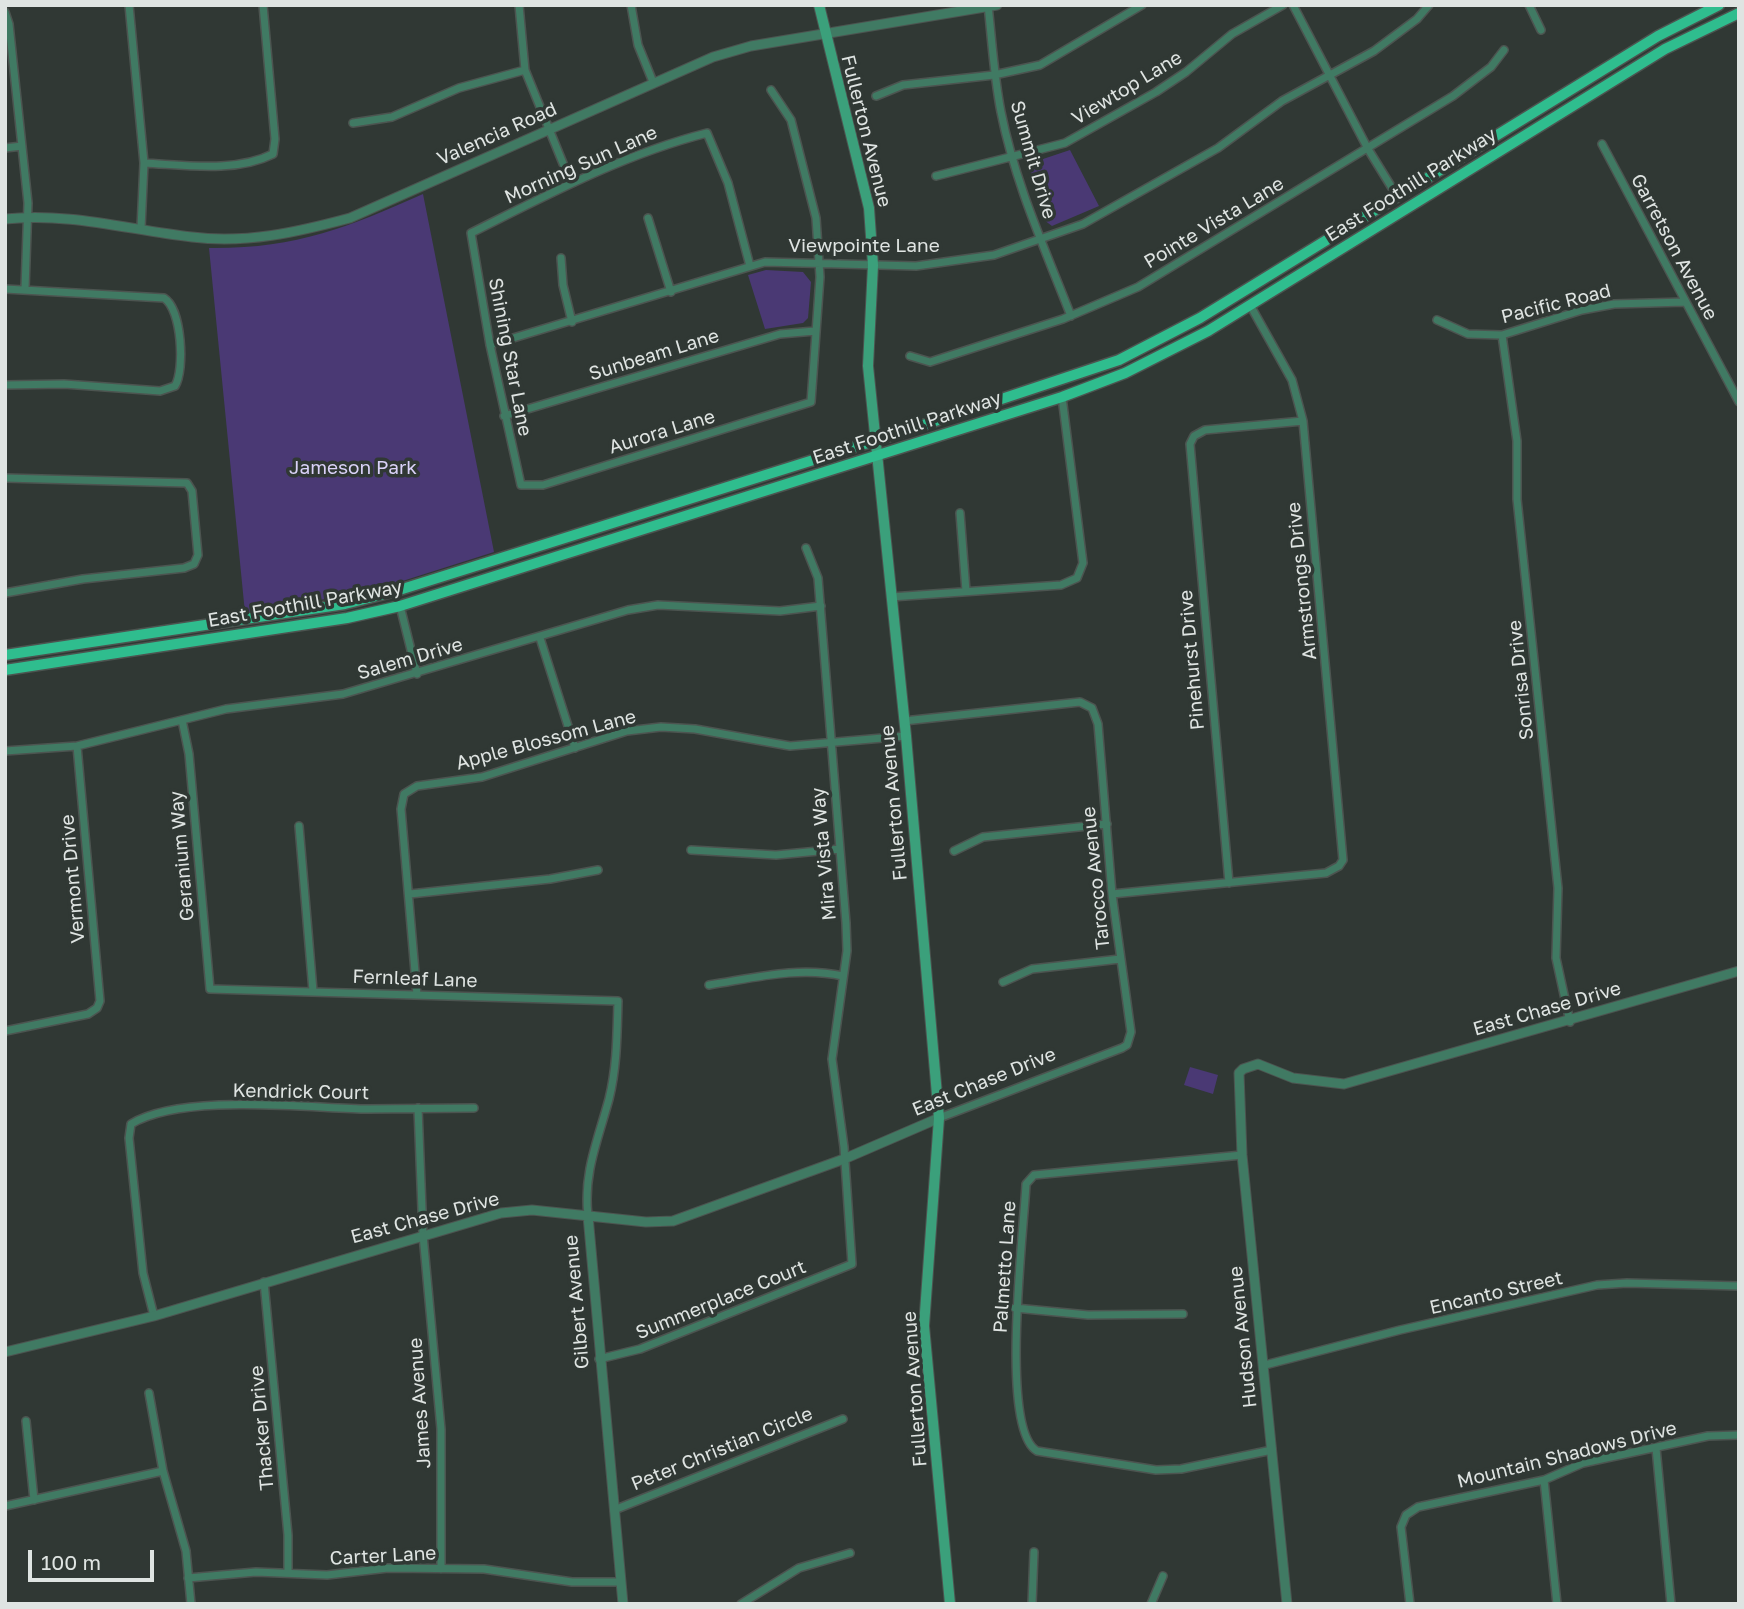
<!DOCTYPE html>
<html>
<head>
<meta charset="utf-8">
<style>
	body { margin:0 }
	#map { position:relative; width:1744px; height:1609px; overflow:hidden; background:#303834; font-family:"Golos Text",sans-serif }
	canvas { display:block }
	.frame { position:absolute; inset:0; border:7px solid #dfe4e2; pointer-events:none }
	.scale { position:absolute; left:28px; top:1550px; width:126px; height:32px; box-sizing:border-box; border:4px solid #dfe4e2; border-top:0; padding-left:9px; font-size:21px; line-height:24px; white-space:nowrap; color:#dfe4e2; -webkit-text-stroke:5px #303834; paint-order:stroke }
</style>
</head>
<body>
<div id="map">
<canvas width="1744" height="1609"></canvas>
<div class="frame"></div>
<div class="scale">100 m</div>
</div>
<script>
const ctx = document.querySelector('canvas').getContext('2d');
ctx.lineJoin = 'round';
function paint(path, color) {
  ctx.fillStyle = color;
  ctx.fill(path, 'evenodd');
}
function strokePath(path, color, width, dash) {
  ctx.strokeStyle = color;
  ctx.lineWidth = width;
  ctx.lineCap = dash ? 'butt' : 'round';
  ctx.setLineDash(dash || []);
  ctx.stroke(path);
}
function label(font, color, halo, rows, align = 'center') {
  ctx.font = font + ' "Golos Text",sans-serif';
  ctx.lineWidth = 7;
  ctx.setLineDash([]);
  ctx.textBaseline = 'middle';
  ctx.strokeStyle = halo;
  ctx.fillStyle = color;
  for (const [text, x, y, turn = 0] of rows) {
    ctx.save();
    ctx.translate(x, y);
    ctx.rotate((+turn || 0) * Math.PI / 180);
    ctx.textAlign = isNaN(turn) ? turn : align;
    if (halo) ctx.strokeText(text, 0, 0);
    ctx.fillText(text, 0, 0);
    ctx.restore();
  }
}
paint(new Path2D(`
	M 1070,150 L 1099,206 L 1052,226 L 1044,220 L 1029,167 L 1034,162 Z
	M 423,194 L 494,552 L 371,591 L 245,613 L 209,248 C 294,249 347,228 423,194 Z
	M 766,270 L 803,272 L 811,282 L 808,318 L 803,323 L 765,329 L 748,275 Z
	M 1190,1067 L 1218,1075 L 1213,1094 L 1184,1085 Z`), '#4a3974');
const minor = new Path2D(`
	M 129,5 L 144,163 L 141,228
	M 519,5 L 525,70 L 571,183
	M 631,5 L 638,45 L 653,82
	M 988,5 C 992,41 994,77 1001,112 C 1015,183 1045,249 1071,316
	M 1293,5 L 1368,149 L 1397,196
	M 1529,5 L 1541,30
	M 5,12 L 9,24 L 28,203 L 25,289
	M 876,96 L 903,85 L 994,75 L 1040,65 L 1142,5
	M 353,123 L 392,117 L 459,88 L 525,70
	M 1602,144 L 1739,402
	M 5,148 L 22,146
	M 144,163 C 185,165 235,173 273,154 L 275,139 L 263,5
	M 936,176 L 1065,143 L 1156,92 L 1186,72 L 1232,34 L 1283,5
	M 648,218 L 671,292
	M 561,258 L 563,285 L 572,322
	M 750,266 L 728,183 L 707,133 C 624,154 547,195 471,233 L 490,345 L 521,485 L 543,485 L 811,402 L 820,277 L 816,218 L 791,120 L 771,90
	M 5,289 L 164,298 C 182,309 185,370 175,386 L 160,391 L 64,384 L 5,385
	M 1437,320 L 1468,334 L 1502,335 L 1582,310 L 1614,304 L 1685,302
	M 1502,335 L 1517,441 L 1517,499 L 1558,888 L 1556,958 L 1570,1022
	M 490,345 L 765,262 L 916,266 L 994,255 L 1083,224 L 1218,148 L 1282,101 L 1374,51 L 1417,19 L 1429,5
	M 910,356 L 930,362 L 1063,319 L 1138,287 L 1453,96 L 1491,67 L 1504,50
	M 504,416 L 780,334 L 815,331
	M 5,478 L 187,483 L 192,491 L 198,555 L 194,564 L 184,568 L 83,579 L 5,593
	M 960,513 L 966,591
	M 891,597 L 1061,585 L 1077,578 L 1083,563 L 1062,397
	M 400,606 L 417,674
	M 540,638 L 575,748
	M 182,720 L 189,754 L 210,989 L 618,1001 C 617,1035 617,1067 609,1099 C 598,1140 583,1173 588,1216
	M 904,721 L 1080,702 L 1092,708 L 1098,724 L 1112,894 L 1131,1032 L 1127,1045 L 1122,1048 L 939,1118
	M 5,751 L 77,746 L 226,709 L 343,694 L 628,610 L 658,605 L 780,611 L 821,606
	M 299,826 L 313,991
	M 691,850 L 776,855 L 840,849
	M 954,851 L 983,837 L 1107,824
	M 1229,883 L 1190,444 L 1194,436 L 1205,430 L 1303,421
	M 410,894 L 550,879 L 598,870
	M 1112,894 L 1326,873 L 1339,866 L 1343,860 L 1303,421 L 1292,380 L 1250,305
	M 1003,982 L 1032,969 L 1120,959
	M 709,985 C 754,978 798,966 843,976
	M 417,995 L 401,809 L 404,794 L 417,786 L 482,777 L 627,731 L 661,727 L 695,729 L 790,746 L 906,736
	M 5,1031 L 88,1014 L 97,1008 L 100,1001 L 77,746
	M 418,1108 L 423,1235 L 441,1429 L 441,1569
	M 1242,1155 L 1034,1175 L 1026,1184 C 1024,1229 999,1429 1037,1451 L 1156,1470 L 1181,1469 L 1272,1450
	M 264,1282 L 288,1535 L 288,1572
	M 1015,1308 L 1088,1315 L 1183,1314
	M 154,1316 L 143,1273 L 129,1138 L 131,1124 C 182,1093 307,1108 368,1109 C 403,1109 439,1108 474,1108
	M 599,1359 L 640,1349 L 852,1264 L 844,1147 L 832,1059 L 847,951 L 846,923 L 818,578 L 806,548
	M 1265,1365 L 1400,1330 L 1597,1285 L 1627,1283 L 1739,1286
	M 149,1393 L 163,1471 L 186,1551 L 191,1604
	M 26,1421 L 34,1500
	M 1656,1448 L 1671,1604
	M 1544,1480 L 1557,1604
	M 5,1506 L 163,1471
	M 614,1510 L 843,1419
	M 188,1578 L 256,1572 L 327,1575 L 388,1568 L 484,1569 L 572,1582 L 621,1582
	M 741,1604 L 799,1568 L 850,1553
	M 1032,1604 L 1034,1552
	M 1151,1604 L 1163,1576
	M 1410,1604 L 1401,1527 L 1406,1515 L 1418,1507 L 1544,1480 L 1583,1463 L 1708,1436 L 1739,1435`);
const tertiary = new Path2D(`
	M 5,219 C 69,212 129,230 192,237 C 246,244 298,232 350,218 L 713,57 L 751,46 L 997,5
	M 588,1216 L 623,1604
	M 5,1352 L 154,1316 L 501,1213 L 532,1210 L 646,1222 L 673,1221 L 844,1159 L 939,1118
	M 1287,1604 L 1242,1155 L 1239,1073 L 1243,1069 L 1258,1064 L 1293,1078 L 1344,1084 L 1739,971`);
const secondary = new Path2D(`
	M 819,5 L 869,208 L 873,265 L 868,366 L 906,736 L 939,1118 L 924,1326 L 950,1604`);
const primary = new Path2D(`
	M 5,655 L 345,604 L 396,591 L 893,435 L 1119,360 L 1200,318 L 1658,36 L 1719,5
	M 5,670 L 347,618 L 400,606 L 1062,397 L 1125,373 L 1208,331 L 1665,49 L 1739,13`);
strokePath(minor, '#4c5450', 10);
strokePath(tertiary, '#4c5450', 11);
strokePath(secondary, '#4c5450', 12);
strokePath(primary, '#4c5450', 13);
strokePath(minor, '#407a63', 7);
strokePath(tertiary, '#407a63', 9);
strokePath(secondary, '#3ba07b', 10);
strokePath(primary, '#2fbd8e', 10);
label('19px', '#dfe4e2', '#303834', [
	["Viewtop Lane",1127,88,-31],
	["Fullerton Avenue",866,131,76],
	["Valencia Road",497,134,-24],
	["Summit Drive",1033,160,74],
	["Morning Sun Lane",581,165,-24],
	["East Foothill Parkway",1411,185,-32],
	["Pointe Vista Lane",1214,223,-31],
	["Viewpointe Lane",864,246],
	["Garretson Avenue",1674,247,62],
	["Pacific Road",1556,304,-14],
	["Sunbeam Lane",654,355,-17],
	["Shining Star Lane",510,357,79],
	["East Foothill Parkway",907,428,-18],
	["Aurora Lane",662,432,-17],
	["Armstrongs Drive",1302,581,-96],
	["East Foothill Parkway",305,604,-10],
	["Salem Drive",410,659,-16],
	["Pinehurst Drive",1192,660,-95],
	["Sonrisa Drive",1521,680,-96],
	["Apple Blossom Lane",546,740,-15],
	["Fullerton Avenue",894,803,-95],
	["Mira Vista Way",824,854,-95],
	["Geranium Way",182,856,-95],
	["Tarocco Avenue",1096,878,-96],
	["Vermont Drive",73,879,-95],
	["Fernleaf Lane",415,979,2],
	["East Chase Drive",1547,1009,-16],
	["East Chase Drive",984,1082,-22],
	["Kendrick Court",301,1092,1],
	["East Chase Drive",425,1218,-15],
	["Palmetto Lane",1005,1267,-86],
	["Encanto Street",1496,1293,-13],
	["Summerplace Court",721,1300,-22],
	["Gilbert Avenue",577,1302,-95],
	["Hudson Avenue",1243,1337,-96],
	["Fullerton Avenue",915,1389,-94],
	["James Avenue",420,1403,-94],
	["Thacker Drive",262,1428,-95],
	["Peter Christian Circle",722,1449,-22],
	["Mountain Shadows Drive",1567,1455,-14],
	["Carter Lane",383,1556,-3]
]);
label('19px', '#dad2f8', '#303834', [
	["Jameson Park",353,468]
]);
</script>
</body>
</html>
